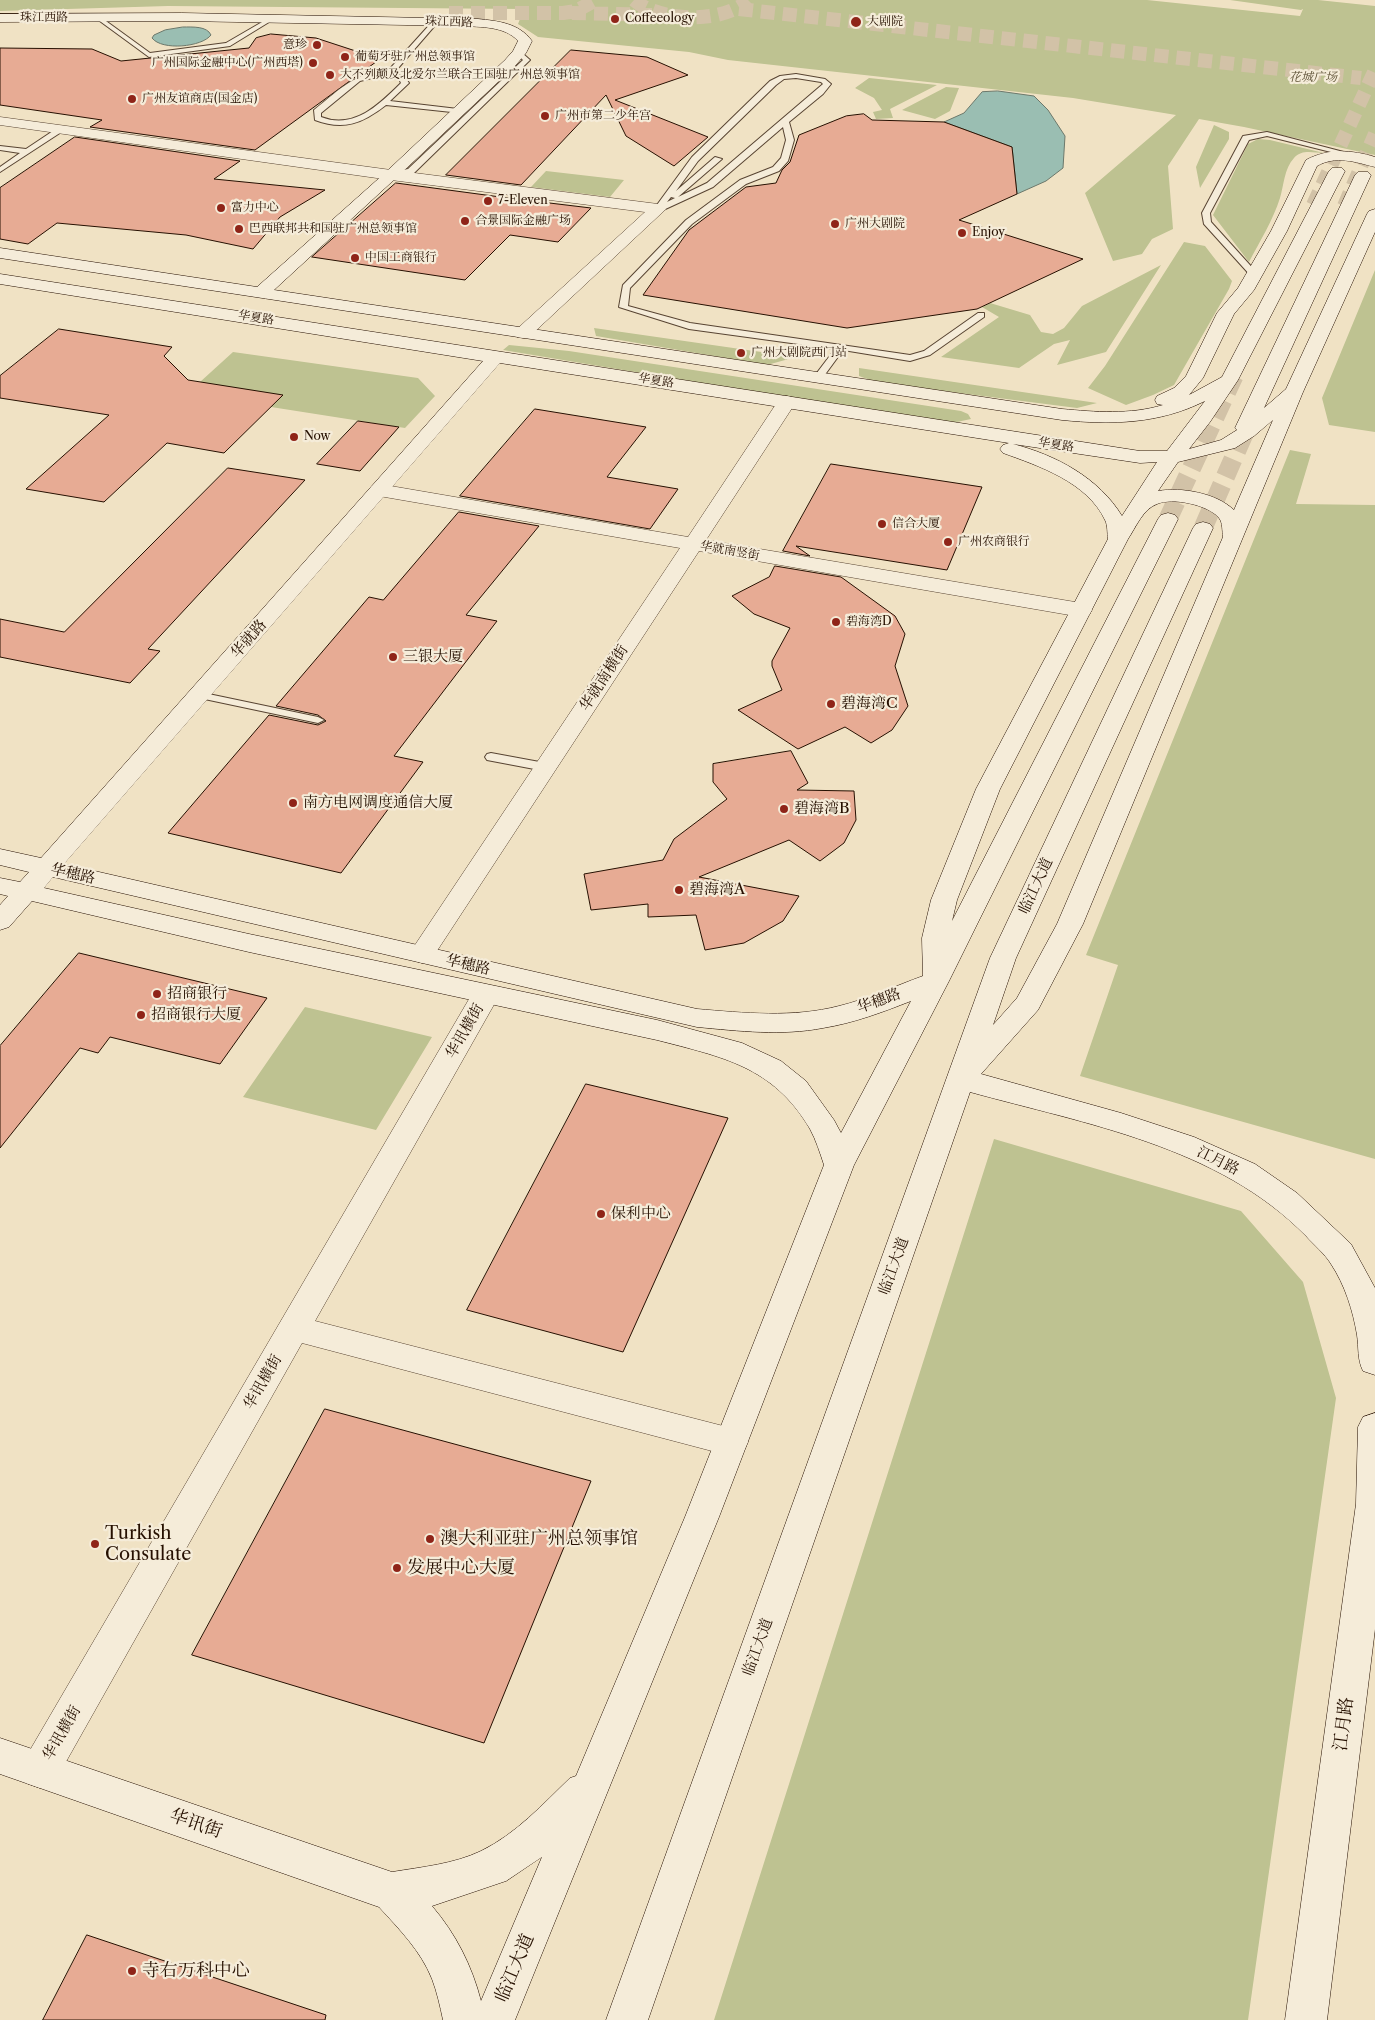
<!DOCTYPE html>
<html>
<head>
<meta charset="utf-8">
<style>
	body { margin:0 }
	canvas { display:block; background:#f0e2c4 }
</style>
</head>
<body>
<canvas width="1375" height="2020"></canvas>
<script>
const ctx = document.querySelector('canvas').getContext('2d');
ctx.lineJoin = 'round';
function paint(path, color) {
  ctx.fillStyle = color;
  ctx.fill(path, 'evenodd');
}
function strokePath(path, color, width, dash) {
  ctx.strokeStyle = color;
  ctx.lineWidth = width;
  ctx.lineCap = dash ? 'butt' : 'round';
  ctx.setLineDash(dash || []);
  ctx.stroke(path);
}
function label(font, color, halo, rows, align = 'center') {
  ctx.font = font + ' "Libre Caslon Text","Noto Serif SC",serif';
  ctx.lineWidth = 4.5;
  ctx.setLineDash([]);
  ctx.textBaseline = 'middle';
  ctx.strokeStyle = halo;
  ctx.fillStyle = color;
  for (const [text, x, y, turn = 0] of rows) {
    ctx.save();
    ctx.translate(x, y);
    ctx.rotate((+turn || 0) * Math.PI / 180);
    ctx.textAlign = isNaN(turn) ? turn : align;
    if (halo) ctx.strokeText(text, 0, 0);
    ctx.fillText(text, 0, 0);
    ctx.restore();
  }
}
paint(new Path2D(`
	M 0,0 L 1147,0 L 1300,16 L 1303,9 L 1301,10 L 1230,0 L 1318,0 L 1375,6 L 1375,155 L 1244,127 L 1199,119 L 1168,166 L 1173,229 L 1152,239 L 1142,254 L 1113,261 L 1085,193 L 1176,115 L 1073,98 L 728,60 L 689,52 L 538,37 L 518,24 L 524,9 L 168,6 L 0,11 Z
	M 869,78 L 937,85 L 890,109 L 893,118 L 876,119 L 873,112 L 882,110 L 874,98 L 855,88 Z
	M 946,87 L 959,88 L 950,111 L 935,119 L 902,110 Z
	M 1214,125 L 1229,132 L 1229,139 L 1200,188 L 1196,167 Z
	M 1258,139 L 1270,140 L 1324,153 C 1313,153 1302,149 1294,158 C 1284,169 1284,185 1280,198 C 1273,220 1260,241 1249,262 L 1213,215 L 1248,144 Z
	M 546,171 L 624,180 L 610,197 L 531,187 Z
	M 1184,242 L 1205,246 L 1232,281 L 1229,289 L 1174,385 L 1153,395 L 1126,405 L 1088,388 L 1105,366 Z
	M 1161,265 L 1106,352 L 1057,365 L 1070,340 L 1054,344 L 1019,368 L 941,357 L 999,317 L 982,307 L 990,303 L 1030,315 L 1041,332 L 1053,334 L 1064,328 L 1082,306 Z
	M 1375,270 L 1375,432 L 1329,425 L 1322,398 Z
	M 594,328 L 796,357 L 767,365 L 596,336 Z
	M 509,345 L 569,351 L 961,411 L 968,414 L 971,419 L 947,424 L 503,350 Z
	M 233,352 L 418,378 L 435,396 L 405,428 L 271,407 L 200,382 Z
	M 859,368 L 1097,403 L 1077,408 L 920,388 L 873,381 L 859,376 Z
	M 1290,450 L 1311,454 L 1296,504 L 1375,505 L 1375,1159 L 1080,1076 L 1118,965 L 1086,955 Z
	M 305,1007 L 432,1037 L 376,1130 L 243,1097 Z
	M 994,1139 L 1241,1211 L 1303,1282 L 1336,1398 L 1248,2020 L 714,2020 Z`), '#bec291');
const water = new Path2D(`
	M 183,27 C 193,27 207,26 211,35 C 202,47 162,51 152,38 L 154,35 L 165,30 Z
	M 998,91 L 1034,96 L 1048,110 L 1065,136 L 1063,168 L 1046,181 L 1017,194 L 1012,147 L 944,122 L 964,113 L 982,92 Z`);
paint(water, '#9abeb2');
strokePath(water, '#6c786b', 1);
const building = new Path2D(`
	M 271,34 L 316,38 L 380,59 L 255,150 L 90,127 L 102,120 L 0,105 L 0,48 L 92,49 L 121,61 L 249,48 L 256,38 Z
	M 571,50 L 647,57 L 688,75 L 615,100 L 708,137 L 674,166 L 626,136 L 606,95 L 521,185 L 446,175 Z
	M 864,114 L 872,120 L 944,122 L 1012,147 L 1017,194 L 959,220 L 1083,259 L 977,309 L 847,328 L 643,295 L 689,230 L 746,187 L 776,183 L 782,170 L 790,162 L 799,135 L 846,116 Z
	M 75,137 L 240,161 L 214,179 L 325,190 L 280,217 L 253,249 L 186,235 L 57,223 L 28,244 L 0,239 L 0,188 Z
	M 396,183 L 508,198 L 591,208 L 558,242 L 510,235 L 465,280 L 312,257 Z
	M 59,329 L 172,347 L 164,356 L 188,380 L 283,395 L 224,453 L 167,443 L 104,502 L 26,489 L 109,415 L 0,398 L 0,376 Z
	M 535,409 L 646,427 L 607,477 L 678,489 L 650,529 L 460,496 Z
	M 358,421 L 399,427 L 360,471 L 317,464 Z
	M 831,464 L 982,487 L 947,570 L 796,546 L 810,556 L 783,551 Z
	M 228,468 L 305,480 L 148,649 L 160,651 L 130,683 L 0,657 L 0,619 L 64,632 Z
	M 459,512 L 539,526 L 466,615 L 497,621 L 394,756 L 423,762 L 341,873 L 168,833 L 269,715 L 318,725 L 326,721 L 318,715 L 276,706 L 369,597 L 383,600 Z
	M 775,566 L 841,577 L 895,616 L 905,634 L 895,666 L 908,706 L 892,730 L 871,743 L 845,727 L 798,749 L 738,710 L 782,690 L 772,666 L 772,661 L 790,628 L 754,614 L 732,596 L 769,577 Z
	M 791,751 L 808,783 L 797,790 L 854,791 L 856,820 L 844,843 L 820,861 L 789,840 L 699,877 L 799,896 L 783,921 L 744,943 L 705,950 L 696,915 L 648,917 L 648,904 L 591,910 L 584,874 L 663,860 L 674,839 L 727,799 L 713,782 L 713,764 Z
	M 79,953 L 267,998 L 220,1064 L 110,1037 L 98,1053 L 80,1048 L 0,1148 L 0,1046 Z
	M 586,1084 L 728,1118 L 623,1352 L 467,1310 Z
	M 325,1409 L 591,1481 L 484,1743 L 192,1655 Z
	M 87,1935 L 326,2015 L 325,2020 L 43,2020 Z`);
paint(building, '#e7ab94');
strokePath(building, '#261001', 1);
strokePath(new Path2D(`
	M 634,0 C 659,22 724,24 748,0
	M 739,9 L 1361,78
	M 449,13 L 563,13 L 576,11 L 596,0
	M 572,13 L 657,15
	M 1313,205 L 1375,70
	M 1344,206 L 1375,134`), '#d2c2a7', 14, [14, 8]);
strokePath(new Path2D(`
	M 1168,519 L 1234,376
	M 1203,528 L 1254,411`), '#d2c2a7', 19, [19, 9]);
const lane = new Path2D(`
	M 99,16 L 150,53 L 226,43 L 269,18 L 274,19 L 230,46 L 149,57 L 97,19 L 96,18 Z
	M 433,21 L 438,22 L 393,74 L 404,76 L 409,83 L 390,101 L 458,109 L 461,109 L 461,113 L 386,105 C 363,123 344,131 315,120 L 314,110 C 335,94 357,69 386,73 ZM 380,76 L 399,79 L 401,83 C 380,104 354,130 321,117 L 321,113 L 360,81 Z
	M 517,52 L 521,52 L 530,60 L 414,173 L 388,177 L 388,173 L 408,169 L 523,60 L 517,54 Z
	M 796,74 L 825,79 L 831,84 L 823,94 L 789,122 L 794,140 L 788,161 L 779,171 L 746,184 L 692,224 L 630,288 L 628,306 L 690,323 L 910,355 L 924,351 L 978,313 L 984,313 L 984,317 L 930,355 L 910,361 L 843,350 L 821,380 L 818,381 L 813,378 L 835,349 L 689,329 L 619,307 L 623,285 L 686,220 L 740,180 L 773,167 L 781,158 L 786,140 L 783,127 L 713,187 L 661,211 L 654,209 L 692,157 L 770,81 L 780,76 ZM 796,78 L 821,82 L 823,84 L 707,183 L 678,197 L 722,159 L 715,157 L 676,191 L 698,161 L 776,85 L 784,79 ZM 671,197 L 675,198 L 667,202 Z
	M 59,127 L 66,129 L 0,172 L 0,167 L 20,153 L 0,150 L 0,146 L 26,149 Z
	M 1267,132 L 1359,156 L 1355,158 L 1267,136 L 1249,140 L 1210,213 L 1211,222 L 1258,274 L 1254,277 L 1251,276 L 1204,224 L 1202,213 L 1243,136 Z
	M 199,692 L 318,717 L 324,720 L 318,723 L 195,697 L 193,695 Z
	M 491,753 L 545,763 L 551,767 L 545,771 L 487,760 L 485,757 L 487,754 Z`);
const street = new Path2D(`
	M 0,117 L 391,170 L 658,204 L 664,206 L 666,209 L 529,337 L 523,338 L 517,337 L 514,333 L 517,329 L 645,212 L 391,180 L 0,125 Z
	M 787,396 L 794,398 L 796,402 L 706,540 L 1081,603 L 1089,605 L 1092,610 L 1089,615 L 1081,617 L 699,551 L 431,960 L 422,963 L 413,960 L 409,954 L 413,948 L 680,548 L 379,496 L 372,494 L 369,490 L 372,486 L 379,484 L 688,537 L 780,398 Z
	M 486,985 L 496,987 L 500,994 L 315,1321 L 731,1428 L 743,1432 L 748,1442 L 743,1452 L 731,1456 L 302,1343 L 54,1783 L 40,1788 L 26,1783 L 21,1770 L 26,1757 L 472,994 L 476,987 Z`);
const secondary = new Path2D(`
	M 182,13 L 478,19 C 498,21 519,23 532,41 L 526,53 L 515,66 L 396,178 L 274,290 L 1062,409 C 1095,412 1130,415 1163,405 L 1157,404 L 1155,400 L 1157,396 L 1174,388 L 1186,376 L 1217,313 L 1238,288 L 1271,231 L 1306,160 C 1328,148 1352,150 1375,157 L 1375,167 C 1355,162 1336,155 1317,166 L 1287,231 L 1254,290 L 1234,314 L 1203,378 L 1189,395 L 1222,377 L 1329,171 L 1332,168 L 1342,168 L 1345,171 L 1238,380 L 1210,422 L 1189,449 L 1221,440 L 1237,430 L 1235,428 L 1355,175 L 1358,172 L 1368,172 L 1371,175 L 1264,408 L 1286,389 L 1367,214 L 1369,211 L 1375,209 L 1375,232 L 1303,392 L 1083,924 L 1038,1010 L 981,1074 L 1121,1113 L 1194,1137 L 1255,1164 L 1297,1193 L 1351,1244 L 1375,1288 L 1375,1375 L 1363,1371 C 1357,1359 1359,1348 1357,1335 C 1353,1311 1345,1285 1331,1264 C 1325,1254 1314,1245 1306,1236 C 1218,1146 1086,1124 970,1092 L 648,2020 L 606,2020 L 990,958 L 1193,528 L 1196,524 L 1203,522 L 1210,524 L 1213,528 L 1016,958 L 993,1025 L 1017,998 L 1057,924 L 1223,537 C 1222,531 1223,523 1219,518 C 1209,505 1172,497 1157,504 C 1143,509 1136,527 1128,539 L 1000,789 L 957,900 L 952,921 L 1158,519 L 1161,515 L 1168,513 L 1175,515 L 1178,519 L 949,981 L 854,1165 L 719,1517 L 515,2020 L 443,2020 C 440,2006 437,1992 432,1979 C 421,1951 399,1929 379,1907 L 0,1774 L 0,1738 L 392,1872 C 422,1867 454,1864 481,1851 C 516,1834 543,1804 570,1778 L 576,1776 L 685,1517 L 824,1165 C 820,1153 816,1140 810,1129 C 773,1066 722,1057 657,1040 L 249,952 L 32,901 L 9,927 L 0,930 L 0,905 L 8,896 L 0,894 L 0,878 L 20,882 L 29,872 L 0,865 L 0,849 L 41,858 L 483,361 L 0,284 L 0,274 L 1140,451 L 1167,451 L 1205,401 C 1159,424 1112,425 1062,420 L 0,258 L 0,248 L 257,287 L 386,172 L 505,60 L 513,51 L 518,41 C 505,26 480,27 462,26 L 182,21 L 0,22 L 0,14 ZM 500,363 L 1009,443 L 1003,445 L 1000,449 L 1003,453 C 1039,466 1087,482 1105,520 C 1108,526 1107,533 1108,539 L 976,789 L 931,900 L 922,938 L 923,976 C 895,986 868,999 839,1006 C 793,1018 744,1013 697,1009 L 64,864 ZM 1273,420 L 1234,510 C 1216,493 1182,487 1158,491 L 1178,462 L 1235,448 L 1254,436 ZM 1013,444 L 1140,463 L 1157,462 L 1122,516 C 1099,478 1056,455 1013,444 ZM 53,877 L 697,1027 C 739,1031 782,1036 823,1028 C 854,1023 883,1012 911,1001 L 841,1133 L 834,1120 L 806,1081 L 781,1061 L 742,1043 L 657,1020 L 249,934 L 44,888 ZM 542,1857 L 481,2001 C 472,1966 456,1934 432,1906 L 506,1881 Z
	M 1375,1413 L 1375,1629 L 1327,2020 L 1285,2020 L 1356,1504 L 1358,1427 L 1363,1417 Z`);
strokePath(lane, '#584432', 2);
strokePath(street, '#584432', 1);
strokePath(secondary, '#261001', 1);
paint(lane, '#f5ecd9');
paint(street, '#f5ecd9');
paint(secondary, '#f5ecd9');
for (const [x, y, r, color] of [
	[615,19,5,"#8f2418"],
	[856,22,6,"#8f2418"],
	[317,45,5,"#8f2418"],
	[345,57,5,"#8f2418"],
	[313,63,5,"#8f2418"],
	[330,75,5,"#8f2418"],
	[132,99,5,"#8f2418"],
	[545,116,5,"#8f2418"],
	[488,201,5,"#8f2418"],
	[221,208,5,"#8f2418"],
	[465,221,5,"#8f2418"],
	[835,224,5,"#8f2418"],
	[239,229,5,"#8f2418"],
	[962,233,5,"#8f2418"],
	[355,258,5,"#8f2418"],
	[741,353,5,"#8f2418"],
	[294,437,5,"#8f2418"],
	[882,524,5,"#8f2418"],
	[948,542,5,"#8f2418"],
	[836,622,5,"#8f2418"],
	[393,657,5,"#8f2418"],
	[831,704,5,"#8f2418"],
	[293,803,5,"#8f2418"],
	[784,809,5,"#8f2418"],
	[679,890,5,"#8f2418"],
	[157,994,5,"#8f2418"],
	[141,1015,5,"#8f2418"],
	[601,1214,5,"#8f2418"],
	[430,1539,5,"#8f2418"],
	[95,1544,5,"#8f2418"],
	[397,1568,5,"#8f2418"],
	[132,1971,5,"#8f2418"]
]) {
  const dot = new Path2D();
  dot.arc(x, y, r, 0, 2 * Math.PI);
  ctx.fillStyle = color;
  ctx.fill(dot);
  strokePath(dot, '#f5ecd9', 2);
}
label('12px', '#261001', '#f5ecd9', [
	["珠江西路",44,18],
	["珠江西路",449,22,2],
	["华夏路",256,318,9],
	["华夏路",656,381,9],
	["华夏路",1056,445,9],
	["华就南竖街",730,551,10]
]);
label('12px', '#261001', '#f5ecd9', [
	["Coffeeology",625,19],
	["大剧院",867,22],
	["意珍",307,45,"right"],
	["葡萄牙驻广州总领事馆",355,57],
	["广州国际金融中心(广州西塔)",303,63,"right"],
	["大不列颠及北爱尔兰联合王国驻广州总领事馆",340,75],
	["广州友谊商店(国金店)",142,99],
	["广州市第二少年宫",555,116],
	["7-Eleven",498,201],
	["富力中心",231,208],
	["合景国际金融广场",475,221],
	["广州大剧院",845,224],
	["巴西联邦共和国驻广州总领事馆",249,229],
	["Enjoy",972,233],
	["中国工商银行",365,258],
	["广州大剧院西门站",751,353],
	["Now",304,437],
	["信合大厦",892,524],
	["广州农商银行",958,542],
	["碧海湾D",846,622]
], 'left');
label('italic 12px', '#5b4e33', '#f5ecd9', [
	["花城广场",1313,78]
]);
label('15px', '#261001', '#f5ecd9', [
	["华就路",249,639,-49],
	["华就南横街",604,678,-57],
	["华穗路",73,874,13],
	["临江大道",1036,886,-65],
	["华穗路",468,965,13],
	["华穗路",879,1001,-20],
	["华讯横街",465,1031,-60],
	["江月路",1218,1161,26],
	["临江大道",894,1266,-70],
	["华讯横街",263,1382,-60],
	["临江大道",758,1647,-70],
	["华讯横街",62,1733,-60]
]);
label('15px', '#261001', '#f5ecd9', [
	["三银大厦",403,657],
	["碧海湾C",841,704],
	["南方电网调度通信大厦",303,803],
	["碧海湾B",794,809],
	["碧海湾A",689,890],
	["招商银行",167,994],
	["招商银行大厦",151,1015],
	["保利中心",611,1214]
], 'left');
label('18px', '#261001', '#f5ecd9', [
	["Turkish",105,1534],
	["Consulate",105,1555],
	["澳大利亚驻广州总领事馆",440,1539],
	["发展中心大厦",407,1568],
	["寺右万科中心",142,1971]
], 'left');
label('18px', '#261001', '#f5ecd9', [
	["江月路",1344,1724,-83],
	["华讯街",196,1824,19],
	["临江大道",515,1968,-67]
]);
</script>
</body>
</html>
